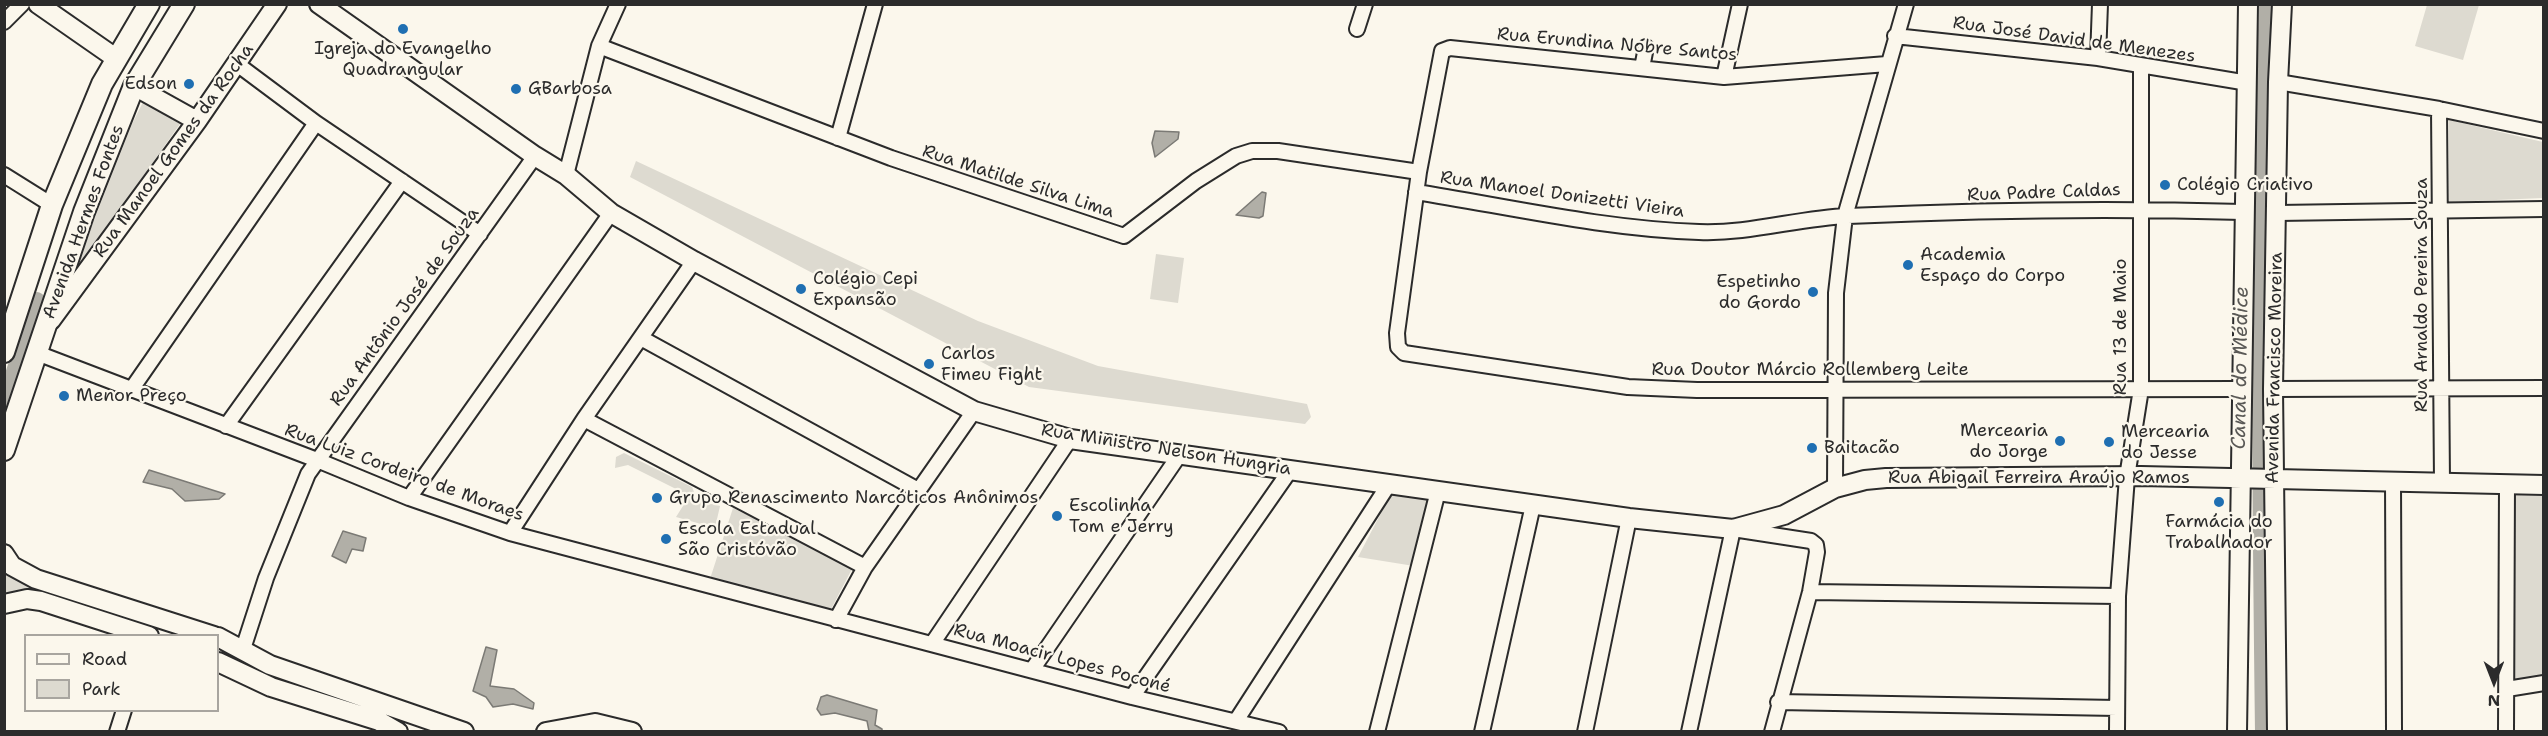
<!DOCTYPE html>
<html>
<head>
<meta charset="utf-8">
<style>
	body { margin:0 }
	#map { position:relative; width:2548px; height:736px; overflow:hidden; background:#fbf7ec; font-family:"Shantell Sans",sans-serif }
	canvas { display:block }
	.frame { position:absolute; inset:0; border:6px solid #2b2b2b; pointer-events:none }
	.legend { position:absolute; left:24px; top:634px; width:195px; height:78px; box-sizing:border-box; background:#fbf7ec; border:2px solid #a8a59f; margin:0; padding:8px 10px; list-style:none; font-size:18px; color:#2b2b2b }
	.legend li { display:flex; align-items:center; gap:12px; height:30px }
	.legend b { width:30px; border:2px solid #a8a59f }
	.north { position:absolute; left:2464px; top:652px; width:60px; height:60px; -webkit-text-stroke:4px #fbf7ec; paint-order:stroke; rotate:180deg; font-size:16px; font-weight:700; line-height:24px; text-align:center; color:#2b2b2b }
	.north::after { content:''; display:block; margin:auto; width:21px; height:27px; background:#2b2b2b; clip-path:polygon(50% 0,100% 100%,50% 72%,0 100%) }
</style>
</head>
<body>
<div id="map">
<canvas width="2548" height="736"></canvas>
<div class="frame"></div>
<ul class="legend">
<li><b style="height:8px;background:#fbf7ec"></b>Road</li>
<li><b style="height:16px;background:#dddad0"></b>Park</li>
</ul>
<div class="north">N</div>
</div>
<script>
const ctx = document.querySelector('canvas').getContext('2d');
ctx.lineJoin = 'round';
function paint(path, color) {
  ctx.fillStyle = color;
  ctx.fill(path, 'evenodd');
}
function strokePath(path, color, width, dash) {
  ctx.strokeStyle = color;
  ctx.lineWidth = width;
  ctx.lineCap = dash ? 'butt' : 'round';
  ctx.setLineDash(dash || []);
  ctx.stroke(path);
}
function label(font, color, halo, rows, align = 'center') {
  ctx.font = font + ' "Shantell Sans",sans-serif';
  ctx.lineWidth = 4.5;
  ctx.setLineDash([]);
  ctx.textBaseline = 'middle';
  ctx.strokeStyle = halo;
  ctx.fillStyle = color;
  for (const [text, x, y, turn = 0] of rows) {
    ctx.save();
    ctx.translate(x, y);
    ctx.rotate((+turn || 0) * Math.PI / 180);
    ctx.textAlign = isNaN(turn) ? turn : align;
    if (halo) ctx.strokeText(text, 0, 0);
    ctx.fillText(text, 0, 0);
    ctx.restore();
  }
}
paint(new Path2D(`
	M 2427,5 L 2479,5 L 2463,60 L 2415,46 Z
	M 143,102 L 180,124 L 71,278 L 132,124 Z
	M 2449,120 L 2543,142 L 2543,198 L 2449,202 Z
	M 636,161 L 978,321 L 1098,366 L 1307,404 L 1311,417 L 1305,424 L 1029,387 L 630,177 Z
	M 1156,254 L 1184,258 L 1178,303 L 1150,299 Z
	M 624,453 L 692,487 L 694,492 L 686,494 L 628,465 L 615,468 L 616,457 Z
	M 1391,494 L 1429,499 L 1414,566 L 1358,557 Z
	M 2513,495 L 2543,496 L 2543,680 L 2507,689 Z
	M 688,498 L 720,506 L 715,528 L 676,517 Z
	M 733,508 L 853,567 L 829,613 L 709,582 Z
	M 4,566 L 39,590 L 73,597 L 70,603 L 5,597 Z`), '#dddad0');
const water = new Path2D(`
	M 1155,131 L 1179,132 L 1178,139 L 1155,157 L 1152,143 Z
	M 1262,192 L 1266,193 L 1263,216 L 1259,218 L 1236,215 Z
	M 149,470 L 225,494 L 219,499 L 185,501 L 172,489 L 143,482 Z
	M 343,531 L 366,538 L 363,551 L 352,549 L 346,563 L 332,556 Z
	M 486,647 L 497,650 L 490,686 L 514,689 L 534,703 L 533,709 L 513,704 L 493,707 L 486,697 L 473,691 Z
	M 827,695 L 877,710 L 875,725 L 882,729 L 882,731 L 869,731 L 867,721 L 835,713 L 821,715 L 817,709 L 821,697 Z`);
paint(water, '#b1afa7');
strokePath(water, '#7b7a75', 1.5);
strokePath(new Path2D(`
	M 4,403 L 37,300
	M 2263,732 C 2260,489 2257,246 2267,4`), '#b1afa7', 16);
const minor = new Path2D(`
	M 4,22 L 22,4
	M 1357,29 L 1365,4
	M 1895,36 L 2098,58 L 2248,83
	M 599,46 L 891,158 L 1124,236 L 1196,181 L 1236,156 L 1252,151 L 1278,151 L 1419,172
	M 2098,58 L 2100,4
	M 237,64 L 316,123 L 480,234
	M 1887,64 L 1724,77 L 1450,48 L 1442,51 L 1419,172 L 1397,333 L 1398,347 L 1404,353 L 1628,387 L 1697,390 L 2241,389
	M 1642,68 L 1646,47
	M 1724,77 L 1740,4
	M 2278,82 L 2439,109 L 2544,131
	M 2439,109 L 2442,482
	M 838,138 L 875,4
	M 4,175 L 52,205
	M 566,175 L 599,46 L 618,4
	M 1416,192 C 1510,207 1605,229 1699,232 C 1750,234 1798,218 1848,216 C 1980,210 2112,208 2243,212
	M 2278,213 L 2544,209
	M 641,338 L 918,490
	M 37,353 L 317,460 L 409,498 L 510,533 L 1132,697 L 1279,732
	M 2273,389 L 2544,388
	M 131,390 L 316,123
	M 584,419 L 865,567
	M 226,426 L 402,181
	M 2393,481 L 2394,732
	M 1835,488 L 1836,293 L 1845,216 L 1906,4
	M 409,498 L 611,213
	M 510,533 L 584,419 L 694,261
	M 1810,592 L 2118,596
	M 836,620 L 865,567 L 974,411
	M 932,644 L 1070,439
	M 243,649 L 266,578 L 308,474 L 535,156
	M 1032,670 L 1180,454
	M 2507,689 L 2544,683
	M 1132,697 L 1291,469
	M 1778,702 L 2117,708
	M 1236,721 L 1389,484
	M 117,732 L 124,710
	M 1377,732 L 1438,491
	M 1482,732 L 1533,505
	M 1585,732 L 1629,518
	M 1689,732 L 1733,529 L 1811,541 L 1816,545 L 1817,552 L 1810,592 L 1772,732
	M 2117,732 L 2118,596 L 2127,477 L 2141,389 L 2141,65
	M 2506,732 L 2507,484`);
const tertiary = new Path2D(`
	M 38,4 L 117,59
	M 319,4 L 535,156 L 566,175 L 611,213 L 694,261 L 974,411 L 1070,439 L 1629,518 L 1733,529 L 1784,515 L 1835,488 L 1865,480 L 1886,478 L 2141,476 L 2544,485
	M 134,86 L 197,121
	M 51,320 L 197,121 L 277,4
	M 4,554 L 12,566 L 36,579 L 214,636
	M 4,604 L 27,599 L 41,601 L 149,636
	M 218,637 L 270,665 L 464,732
	M 218,662 L 271,687 L 379,721 L 398,732
	M 546,732 L 595,723 L 632,732
	M 2237,732 L 2248,4
	M 2277,732 L 2273,389 L 2278,82 L 2282,4`);
const secondary = new Path2D(`
	M 4,352 L 52,205 L 102,84 L 149,4
	M 4,450 L 84,212 L 134,86 L 184,4`);
strokePath(minor, '#2b2b2b', 18);
strokePath(tertiary, '#2b2b2b', 22);
strokePath(secondary, '#2b2b2b', 24);
strokePath(minor, '#fbf7ec', 14);
strokePath(tertiary, '#fbf7ec', 18);
strokePath(secondary, '#fbf7ec', 20);
for (const [x, y, r, color] of [
	[403,29,6,"#1f6fb2"],
	[189,84,6,"#1f6fb2"],
	[516,89,6,"#1f6fb2"],
	[2165,185,6,"#1f6fb2"],
	[1908,265,6,"#1f6fb2"],
	[801,289,6,"#1f6fb2"],
	[1813,292,6,"#1f6fb2"],
	[929,364,6,"#1f6fb2"],
	[64,396,6,"#1f6fb2"],
	[2060,441,6,"#1f6fb2"],
	[2109,442,6,"#1f6fb2"],
	[1812,448,6,"#1f6fb2"],
	[657,498,6,"#1f6fb2"],
	[2219,502,6,"#1f6fb2"],
	[1057,516,6,"#1f6fb2"],
	[666,539,6,"#1f6fb2"]
]) {
  const dot = new Path2D();
  dot.arc(x, y, r, 0, 2 * Math.PI);
  ctx.fillStyle = color;
  ctx.fill(dot);
  strokePath(dot, '#fbf7ec', 2);
}
label('18px', '#2b2b2b', '#fbf7ec', [
	["Rua José David de Menezes",2074,40,8],
	["Rua Erundina Nobre Santos",1617,45,5],
	["Rua Manoel Gomes da Rocha",174,151,-54],
	["Rua Matilde Silva Lima",1018,182,18],
	["Rua Padre Caldas",2044,193,-2],
	["Rua Manoel Donizetti Vieira",1562,195,8],
	["Avenida Hermes Fontes",84,222,-70],
	["Rua Arnaldo Pereira Souza",2422,295,-90],
	["Rua Antônio José de Souza",405,307,-54],
	["Rua 13 de Maio",2121,327,-90],
	["Avenida Francisco Moreira",2275,368,-89],
	["Rua Doutor Márcio Rollemberg Leite",1810,370],
	["Rua Ministro Nelson Hungria",1166,450,9],
	["Rua Luiz Cordeiro de Moraes",404,473,20],
	["Rua Abigail Ferreira Araújo Ramos",2039,478],
	["Rua Moacir Lopes Poconé",1062,659,15]
]);
label('18px', '#2b2b2b', '#fbf7ec', [
	["Igreja do Evangelho",403,49,"center"],
	["Quadrangular",403,70,"center"],
	["Edson",177,84,"right"],
	["GBarbosa",528,89],
	["Colégio Criativo",2177,185],
	["Academia",1920,255],
	["Espaço do Corpo",1920,276],
	["Colégio Cepi",813,279],
	["Expansão",813,300],
	["Espetinho",1801,282,"right"],
	["do Gordo",1801,303,"right"],
	["Carlos",941,354],
	["Fimeu Fight",941,375],
	["Menor Preço",76,396],
	["Mercearia",2048,431,"right"],
	["do Jorge",2048,452,"right"],
	["Mercearia",2121,432],
	["do Jesse",2121,453],
	["Baitacão",1824,448],
	["Grupo Renascimento Narcóticos Anônimos",669,498],
	["Escolinha",1069,506],
	["Tom e Jerry",1069,527],
	["Farmácia do",2219,522,"center"],
	["Trabalhador",2219,543,"center"],
	["Escola Estadual",678,529],
	["São Cristóvão",678,550]
], 'left');
label('italic 20px', '#5a5956', '#fbf7ec', [
	["Canal do Médice",2241,368,-89]
]);
</script>
</body>
</html>
